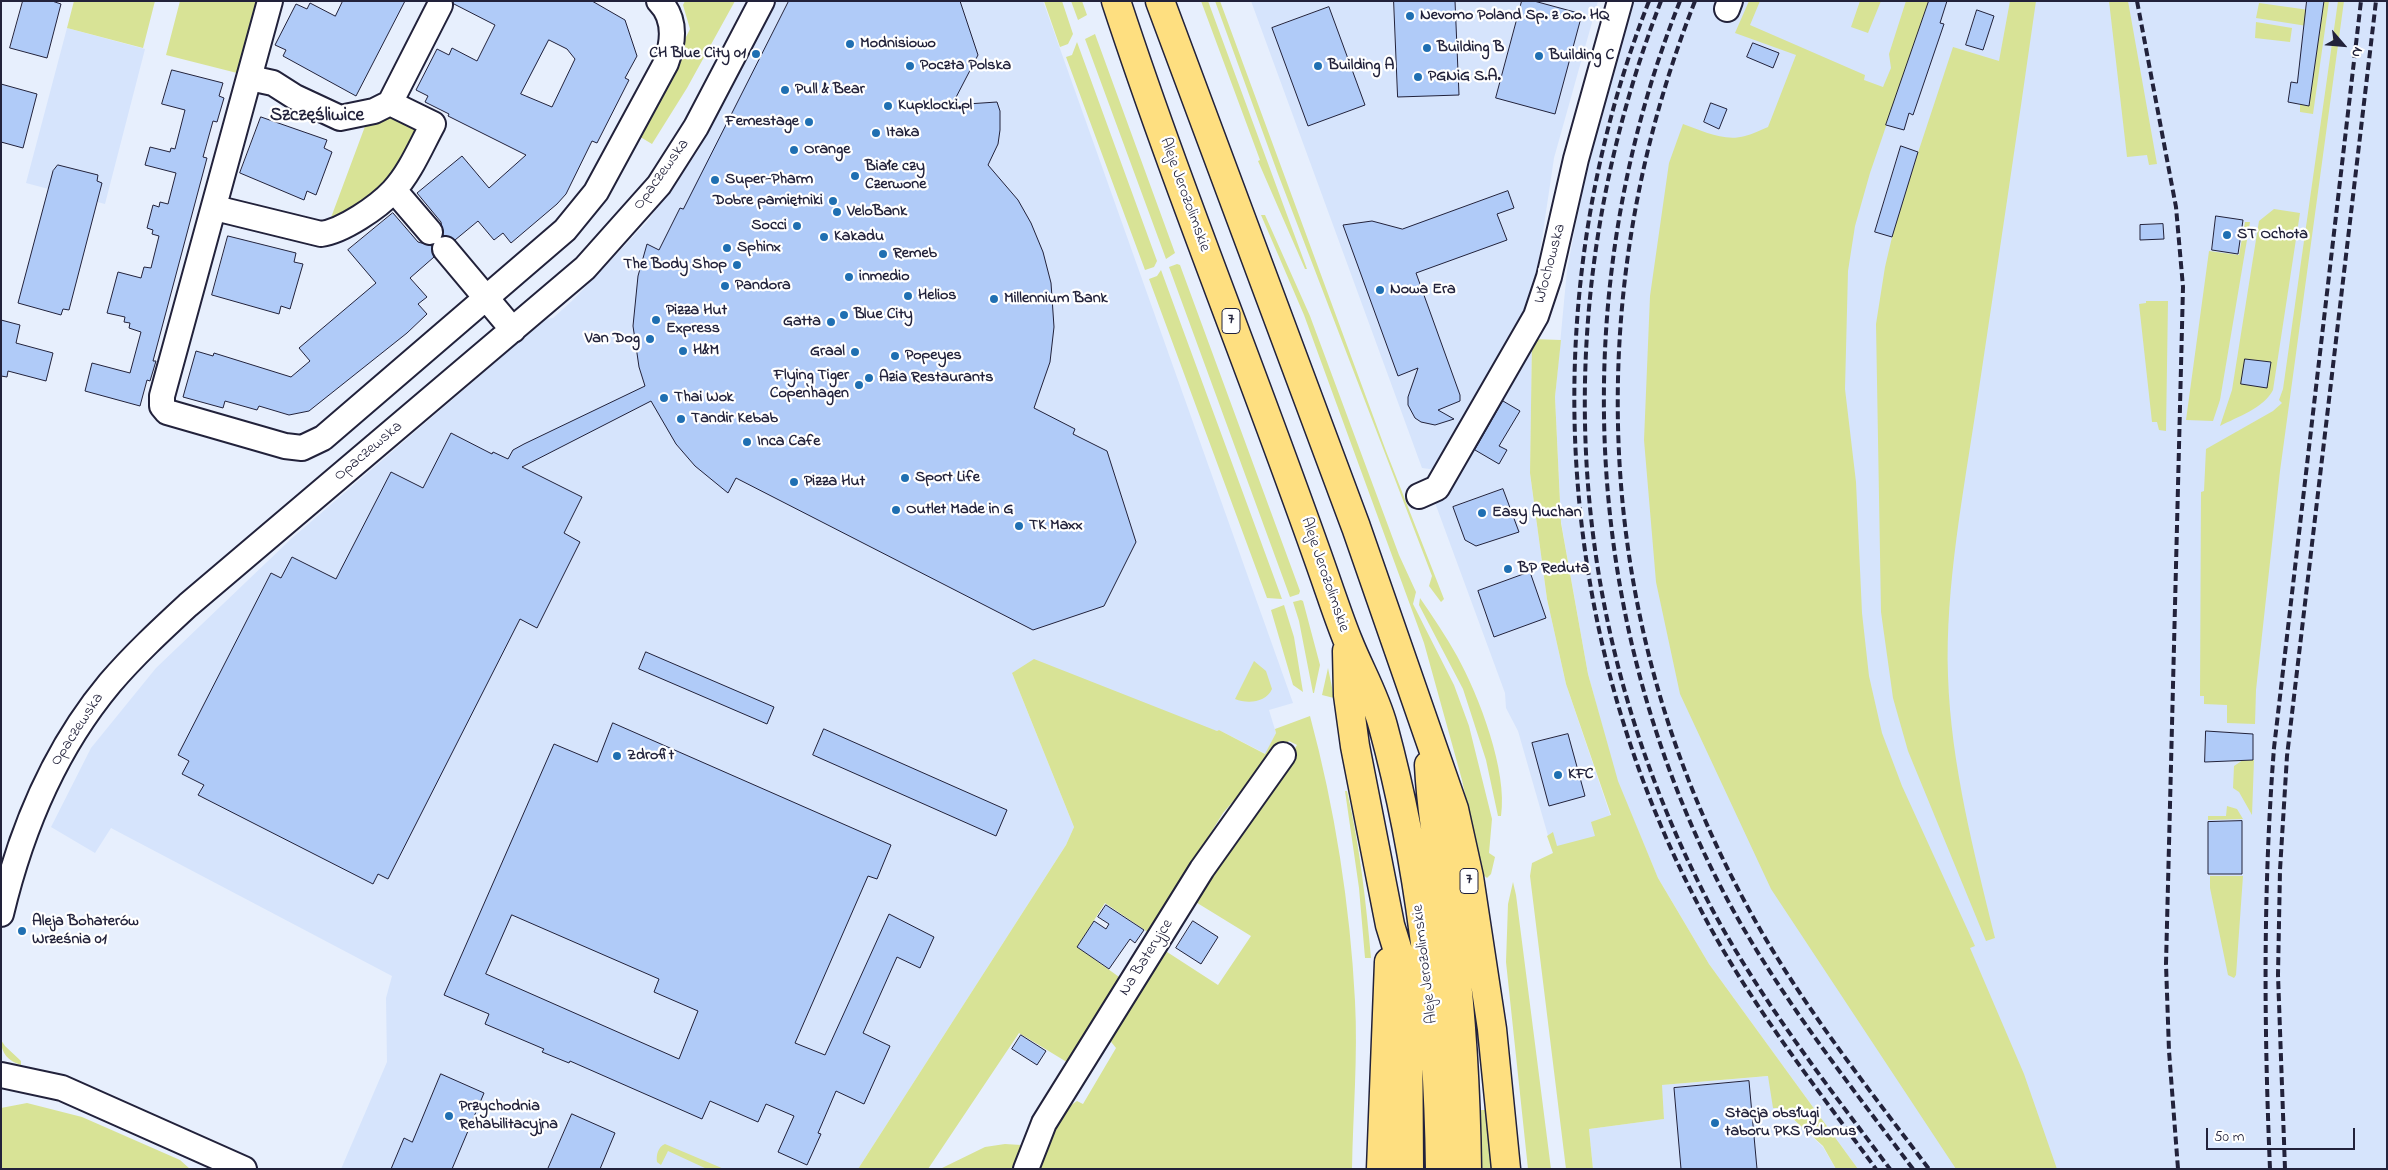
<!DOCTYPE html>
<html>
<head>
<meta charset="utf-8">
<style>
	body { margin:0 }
	#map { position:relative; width:2388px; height:1170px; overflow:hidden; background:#e7effd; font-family:"Indie Flower",sans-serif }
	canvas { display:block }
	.frame { position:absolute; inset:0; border:2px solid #22223b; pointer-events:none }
	.north { position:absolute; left:2318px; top:20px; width:50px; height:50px; -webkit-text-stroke:4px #fff; paint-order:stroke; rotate:117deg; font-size:14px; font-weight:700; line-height:20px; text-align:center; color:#22223b }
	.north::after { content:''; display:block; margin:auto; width:18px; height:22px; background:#22223b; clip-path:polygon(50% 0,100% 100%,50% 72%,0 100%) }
	.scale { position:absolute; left:2206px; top:1128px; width:149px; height:22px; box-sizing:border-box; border:2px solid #22223b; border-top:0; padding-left:6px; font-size:15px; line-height:18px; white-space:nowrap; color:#22223b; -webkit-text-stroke:4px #fff; paint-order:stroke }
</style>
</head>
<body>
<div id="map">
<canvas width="2388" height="1170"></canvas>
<div class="frame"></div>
<div class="north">N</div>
<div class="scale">50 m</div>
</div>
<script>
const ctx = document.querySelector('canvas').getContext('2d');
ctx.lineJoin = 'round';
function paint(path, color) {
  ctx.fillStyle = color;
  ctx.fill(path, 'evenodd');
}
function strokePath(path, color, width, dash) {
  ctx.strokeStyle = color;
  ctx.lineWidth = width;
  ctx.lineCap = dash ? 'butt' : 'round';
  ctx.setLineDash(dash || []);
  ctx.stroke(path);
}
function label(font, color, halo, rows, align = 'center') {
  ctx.font = font + ' "Indie Flower",sans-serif';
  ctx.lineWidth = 4.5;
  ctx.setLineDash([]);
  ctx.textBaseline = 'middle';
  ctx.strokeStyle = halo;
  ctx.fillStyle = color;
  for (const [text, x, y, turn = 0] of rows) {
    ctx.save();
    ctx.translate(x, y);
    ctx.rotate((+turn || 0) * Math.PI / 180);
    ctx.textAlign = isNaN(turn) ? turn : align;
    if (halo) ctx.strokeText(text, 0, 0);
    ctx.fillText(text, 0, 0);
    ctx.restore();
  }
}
paint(new Path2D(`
	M 772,1 L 1043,1 L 1293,703 L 1269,710 L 1276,733 L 1266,754 L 1219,730 L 1217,731 L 1012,673 L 1074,827 L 1066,845 L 858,1169 L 341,1169 L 387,1062 L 386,998 L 392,976 L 111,828 L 95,853 L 51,827 L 91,748 L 156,668 L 291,539 L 504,355 L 508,347 L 537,320 L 553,318 L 574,299 L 647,222 L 698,151 Z
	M 1251,1 L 1598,1 L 1554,158 L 1532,306 L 1437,470 L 1422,468 Z
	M 1633,1 L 2387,1 L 2387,1169 L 1858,1169 L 1709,964 L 1658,878 L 1617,781 L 1588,674 L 1561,522 L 1555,397 L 1567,270 L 1590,150 Z
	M 67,28 L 145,49 L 105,204 L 26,183 Z
	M 1532,339 L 1530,473 L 1547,599 L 1566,684 L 1619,841 L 1553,853 L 1518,731 L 1506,708 L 1505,693 L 1434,500 Z
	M 1769,1076 L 1781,1108 L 1823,1147 L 1836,1169 L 1593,1169 L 1589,1129 L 1664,1119 L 1661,1085 Z`), '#d6e4fc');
paint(new Path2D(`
	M 74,1 L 155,1 L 143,48 L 67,28 Z
	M 180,1 L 261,1 L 241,74 L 166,55 Z
	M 685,1 L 735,1 L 687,88 L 652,144 L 637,135 L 690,29 L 683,5 Z
	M 1044,1 L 1062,1 L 1073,34 L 1068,44 L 1060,47 Z
	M 1071,1 L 1082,1 L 1087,15 L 1078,20 Z
	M 1201,1 L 1208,1 L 1307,269 L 1305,269 L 1258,161 L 1260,160 Z
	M 1215,1 L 1220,1 L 1386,451 L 1444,599 L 1441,602 L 1429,586 L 1432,576 L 1278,174 Z
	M 1749,1 L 1760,1 L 1750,25 L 1865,75 L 1864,80 L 1883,87 L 1891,68 L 1889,54 L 1906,1 L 1929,1 L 1870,173 L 1855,226 L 1848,271 L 1845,389 L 1856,482 L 1862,613 L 1869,676 L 1882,733 L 1902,786 L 1975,946 L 1970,948 L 2024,1074 L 2057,1169 L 1956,1169 L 1771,889 L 1680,694 L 1656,582 L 1644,440 L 1650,296 L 1669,163 L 1683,124 C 1703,131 1724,142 1745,136 C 1753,134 1760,130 1768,127 L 1796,55 L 1735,33 Z
	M 1860,1 L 1881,1 L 1868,33 L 1851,27 Z
	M 2010,1 L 2036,1 C 2017,135 1997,268 1977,402 C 1964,490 1945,586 1948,676 C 1951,765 1974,852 1995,938 L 1986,941 L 1908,751 L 1893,698 L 1881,612 L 1876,324 L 1885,267 L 1897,216 L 1953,47 L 1999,61 Z
	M 2109,1 L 2128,1 L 2157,164 L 2149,165 L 2147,155 L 2127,157 Z
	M 2324,1 L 2329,1 L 2313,114 L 2300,112 L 2300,104 L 2309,105 Z
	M 2338,1 L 2344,1 L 2280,471 L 2256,690 L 2255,724 L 2227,723 L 2227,705 L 2204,704 L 2204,696 L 2200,696 L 2201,492 L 2204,491 L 2206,449 L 2273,411 L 2282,403 L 2279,400 L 2283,389 Z
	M 2259,3 L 2309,10 L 2307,26 L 2256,18 Z
	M 2256,22 L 2292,28 L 2290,42 L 2255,38 Z
	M 1095,34 L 1175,253 L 1166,259 L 1085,39 Z
	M 1077,42 L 1157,261 L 1154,267 L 1145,270 L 1066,57 L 1072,55 Z
	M 397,114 L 414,121 L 418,141 L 390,184 L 329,223 L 367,121 Z
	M 2274,209 L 2300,213 L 2273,390 C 2264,408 2237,417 2220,426 L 2232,390 L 2259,221 Z
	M 1261,215 L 1265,215 L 1310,316 L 1399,555 L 1416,592 L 1413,604 L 1454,685 L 1469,726 L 1492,819 L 1489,853 L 1495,857 L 1491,874 L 1487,878 L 1482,874 L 1462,780 L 1424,643 L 1304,315 Z
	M 2245,222 L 2250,222 L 2220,400 L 2213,421 L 2186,420 L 2209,251 L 2239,255 Z
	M 1177,264 L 1180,265 L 1300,591 L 1299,594 L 1290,597 L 1169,267 Z
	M 1161,270 L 1282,599 L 1267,598 L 1149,279 L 1157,276 Z
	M 2146,301 L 2168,301 L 2166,431 L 2159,430 L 2157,422 L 2152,422 L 2139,304 L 2146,303 Z
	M 1532,339 L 1561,340 L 1555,397 L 1561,523 L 1588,674 L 1618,781 L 1658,878 L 1709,964 L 1858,1169 L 1836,1169 L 1823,1146 L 1781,1108 L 1773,1108 L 1768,1076 L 1662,1085 L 1664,1119 L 1589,1129 L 1593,1169 L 1566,1169 L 1530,876 L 1532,863 L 1553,853 L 1547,836 L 1553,832 L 1557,846 L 1595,836 L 1591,822 L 1611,815 L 1566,684 L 1547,599 L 1530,473 Z
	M 1420,598 C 1433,617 1446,636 1457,656 C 1479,696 1508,771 1501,816 L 1498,816 L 1486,760 L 1463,689 L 1419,605 Z
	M 1301,600 L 1303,601 L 1320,665 L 1314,693 L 1313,693 L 1299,621 L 1293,602 Z
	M 1284,605 L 1294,637 L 1303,692 L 1293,685 L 1271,610 Z
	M 1034,659 L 1217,731 L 1219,730 L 1265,754 L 1276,733 L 1275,729 L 1310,716 C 1335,809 1350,905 1355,1001 C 1358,1056 1353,1113 1352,1169 L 1032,1169 L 1064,1110 L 1077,1101 L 1083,1104 L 1116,1048 L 1108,1038 L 1164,950 L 1218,985 L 1251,936 L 1194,901 L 1287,761 L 1297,745 L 1289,741 L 1276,756 L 1269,760 L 1223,813 L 1149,933 L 1105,903 L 1077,947 L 1122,979 L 1070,1064 L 1019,1033 L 928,1169 L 858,1169 L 1066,845 L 1074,827 L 1012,673 Z
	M 1254,661 L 1266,671 L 1272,689 C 1266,703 1247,704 1235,699 Z
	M 1328,668 L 1334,697 L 1334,698 L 1322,695 Z
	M 2243,760 L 2254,760 L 2252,815 L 2239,792 L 2233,788 L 2234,766 Z
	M 1345,791 L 1347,791 C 1360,847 1366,902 1371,958 L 1365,958 L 1359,888 Z
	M 2227,806 L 2237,809 L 2243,819 L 2208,820 L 2208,816 L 2226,816 Z
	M 2210,876 L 2243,876 L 2236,975 L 2234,978 L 2228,975 L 2210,888 Z
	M 1513,882 L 1516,895 L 1551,1169 L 1528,1169 L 1506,962 L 1508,904 Z
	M 1,1040 L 5,1046 L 21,1061 L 21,1065 C 8,1061 1,1053 1,1040 Z
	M 27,1103 L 82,1117 L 180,1160 L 190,1169 L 1,1169 L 1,1108 Z
	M 1480,1110 L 1488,1110 L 1493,1169 L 1481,1169 Z
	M 665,1144 L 724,1169 L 707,1169 L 668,1151 L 661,1165 L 657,1162 C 656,1155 658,1147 665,1144 Z
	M 1005,1144 L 1021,1145 L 1015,1169 L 940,1169 L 985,1147 Z`), '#d8e396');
const building = new Path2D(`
	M 23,1 L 52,1 L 61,4 L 47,58 L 10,48 Z
	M 343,1 L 405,1 L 356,96 L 283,56 L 286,50 L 275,45 L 296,4 L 307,9 L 310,3 L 335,16 Z
	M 453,1 L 592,1 L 625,20 L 637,56 L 625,78 L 629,80 L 597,143 L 592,141 L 566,194 L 557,204 L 511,243 L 503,233 L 494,240 L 478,221 L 455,240 L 443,235 L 441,222 L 417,193 L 462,156 L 489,188 L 526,155 L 448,116 L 449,114 L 425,102 L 428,96 L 416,90 L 437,49 L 449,55 L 452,48 L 477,61 L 495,25 L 454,4 ZM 549,40 L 567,49 L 575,59 L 552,107 L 521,94 Z
	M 789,1 L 960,1 L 978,55 L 952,105 L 997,102 L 1000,111 L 1000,130 L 998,144 L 988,165 L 1018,200 L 1031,223 L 1043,252 L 1051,283 L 1054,327 L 1050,362 L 1034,408 L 1075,429 L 1073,434 L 1107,451 L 1136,542 L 1104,606 L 1033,630 L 736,478 L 728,493 L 695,466 L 676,444 L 651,401 L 522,467 L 582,497 L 564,533 L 580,542 L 537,628 L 520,619 L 388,879 L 378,874 L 373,884 L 198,795 L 204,785 L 182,774 L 189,761 L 178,755 L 271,573 L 281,578 L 292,557 L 336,579 L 391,472 L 423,488 L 451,433 L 492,454 L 493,452 L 508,459 L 513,450 L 524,444 L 645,386 L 639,367 L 633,326 L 638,276 L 647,244 L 659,250 L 680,208 L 683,209 Z
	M 1394,1 L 1455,1 L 1459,95 L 1398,97 Z
	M 1522,1 L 1534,1 L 1582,14 L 1555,114 L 1496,98 Z
	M 1929,1 L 1947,1 L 1940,23 L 1944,24 L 1913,115 L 1909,113 L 1904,130 L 1886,125 Z
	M 2307,1 L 2324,1 L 2309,106 L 2288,102 L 2291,82 L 2297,83 Z
	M 1329,7 L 1365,105 L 1308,126 L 1272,28 Z
	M 1977,10 L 1994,16 L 1983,50 L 1966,45 Z
	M 1753,43 L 1779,53 L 1773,68 L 1747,57 Z
	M 172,70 L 223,83 L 219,96 L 224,98 L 217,122 L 213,121 L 203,157 L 207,158 L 153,361 L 156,361 L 150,381 L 147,380 L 140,406 L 85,391 L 92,363 L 130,373 L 141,332 L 129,328 L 130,323 L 124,322 L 125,317 L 107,313 L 118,272 L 141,278 L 144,267 L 151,268 L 159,236 L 152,234 L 153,230 L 147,228 L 153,205 L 159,207 L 160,202 L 168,204 L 176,173 L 145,165 L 150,147 L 170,152 L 171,148 L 175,149 L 185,110 L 162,104 Z
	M 1,84 L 37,94 L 23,148 L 1,142 Z
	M 1711,103 L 1727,109 L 1719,129 L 1704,122 Z
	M 261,117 L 327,140 L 324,148 L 332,152 L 316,195 L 307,191 L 304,200 L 240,173 Z
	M 1901,146 L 1918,152 L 1892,237 L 1875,232 Z
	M 58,165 L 98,175 L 97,181 L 102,183 L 69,310 L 63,309 L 61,315 L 18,303 L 53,171 Z
	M 1508,191 L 1514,208 L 1497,214 L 1507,240 L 1416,273 L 1460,395 L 1460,401 L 1438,410 L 1454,419 L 1435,425 L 1421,422 L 1415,418 L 1408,405 L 1408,397 L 1418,368 L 1398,376 L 1343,225 L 1372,221 L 1402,229 Z
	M 393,213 L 418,242 L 432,246 L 434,257 L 410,278 L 427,297 L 418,304 L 427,314 L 407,333 L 309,411 L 289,415 L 259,406 L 257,410 L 225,401 L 223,408 L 183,397 L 196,351 L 213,356 L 214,353 L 291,377 L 310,361 L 299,348 L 376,283 L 348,250 Z
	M 2216,216 L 2243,220 L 2238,254 L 2212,250 Z
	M 2163,224 L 2164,239 L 2140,240 L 2140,225 Z
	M 228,236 L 296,253 L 294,262 L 303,264 L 290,309 L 281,306 L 279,314 L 212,295 Z
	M 1,320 L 20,325 L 16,343 L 53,353 L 46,381 L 8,371 L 7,377 L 1,376 Z
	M 2245,359 L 2271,362 L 2267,388 L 2241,384 Z
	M 1503,401 L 1520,411 L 1499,446 L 1507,450 L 1499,464 L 1475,450 Z
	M 1503,489 L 1519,532 L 1476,546 L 1465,540 L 1453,507 Z
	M 1530,572 L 1546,618 L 1494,637 L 1478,591 Z
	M 646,652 L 774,707 L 767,724 L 639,669 Z
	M 613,723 L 891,845 L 877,879 L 868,876 L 795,1043 L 825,1055 L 889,914 L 934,937 L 920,968 L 897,957 L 863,1033 L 890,1046 L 864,1104 L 836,1091 L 818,1133 L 821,1134 L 807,1165 L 778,1152 L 794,1116 L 766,1104 L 758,1122 L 710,1101 L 702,1119 L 570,1061 L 569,1063 L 542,1052 L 544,1049 L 485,1024 L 489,1014 L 444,995 L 554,744 L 597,762 ZM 512,915 L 659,979 L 654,992 L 698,1011 L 679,1059 L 486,974 Z
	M 824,729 L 1007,810 L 996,836 L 813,755 Z
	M 2206,731 L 2253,734 L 2253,760 L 2205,762 Z
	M 1568,734 L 1585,796 L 1549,806 L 1532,743 Z
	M 2242,821 L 2242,874 L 2208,874 L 2208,822 Z
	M 1106,905 L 1144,930 L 1135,943 L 1130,939 L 1109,969 L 1077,947 L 1094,921 L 1106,929 L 1109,924 L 1098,917 Z
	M 1193,921 L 1218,937 L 1201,964 L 1176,948 Z
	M 1021,1035 L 1046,1051 L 1037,1065 L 1012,1049 Z
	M 441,1074 L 484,1093 L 452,1169 L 391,1169 L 404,1138 L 412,1142 Z
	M 1749,1081 L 1757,1169 L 1681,1169 L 1674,1088 Z
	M 572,1114 L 615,1133 L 600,1169 L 548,1169 Z`);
paint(building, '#b0cbf8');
strokePath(building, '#22223b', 1);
const street = new Path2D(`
	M 270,1 L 162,396 L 162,406 L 167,412 L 285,446 L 302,448 L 323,438 L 565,230 L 596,192 L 666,63 C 674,41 676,18 659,1
	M 1727,9 L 1730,1
	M 250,78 L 273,83 L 295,97 L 340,118 L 374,111 L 390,103 L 440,5
	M 394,190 L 430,232
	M 215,208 L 321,234 C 343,231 378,207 393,191 C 410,173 421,146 433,124 L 390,103
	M 445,249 L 513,330
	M 1419,496 L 1437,488 L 1536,316 L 1549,277 L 1576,159 L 1620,1
	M 1,914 C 21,830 54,750 110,683 C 134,655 161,630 188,605 L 585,268 L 659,185 L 696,127 L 762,1
	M 1,1075 L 62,1088 L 244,1169
	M 1026,1169 L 1044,1123 L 1202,869 L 1283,755`);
const primary = new Path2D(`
	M 1116,1 C 1181,199 1261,392 1329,589 C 1335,606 1341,624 1348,641 C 1359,669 1375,696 1383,726 C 1422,870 1438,1020 1440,1169
	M 1160,1 L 1356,527 L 1454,809 L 1469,877 L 1492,1029 L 1506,1169
	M 1347,651 L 1348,695 L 1355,746 L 1390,925 L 1402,964 L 1408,1008 L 1409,1169
	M 1429,765 C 1432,826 1445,885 1453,945 C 1462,1020 1466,1094 1467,1169
	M 1381,1169 L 1389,962`);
strokePath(street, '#22223b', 28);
strokePath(primary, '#22223b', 31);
strokePath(street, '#fff', 24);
strokePath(primary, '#fedf80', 28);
strokePath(new Path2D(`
	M 1649,1 C 1533,298 1553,632 1703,914 C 1751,1005 1815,1086 1876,1169
	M 1661,1 C 1545,303 1561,622 1712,909 C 1762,1002 1827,1085 1890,1169
	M 1680,1 C 1563,295 1581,632 1733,910 C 1784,1002 1850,1085 1913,1169
	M 1695,1 C 1578,299 1593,622 1746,904 C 1797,999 1865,1084 1929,1169
	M 2137,1 L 2176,207 L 2183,287 L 2166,964 L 2169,1051 L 2178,1169
	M 2270,1169 C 2264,1028 2263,889 2274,748 L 2361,1
	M 2285,1169 L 2278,975 L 2280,870 L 2287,756 L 2376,1`), '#22223b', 4, [8, 4]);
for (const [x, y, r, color] of [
	[1410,16,5,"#1f6fb2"],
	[850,44,5,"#1f6fb2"],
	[1427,48,5,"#1f6fb2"],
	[756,54,5,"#1f6fb2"],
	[1539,56,5,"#1f6fb2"],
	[910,66,5,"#1f6fb2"],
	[1318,66,5,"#1f6fb2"],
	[1418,77,5,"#1f6fb2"],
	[785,90,5,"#1f6fb2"],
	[888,106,5,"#1f6fb2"],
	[809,122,5,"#1f6fb2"],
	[876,133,5,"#1f6fb2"],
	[794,150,5,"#1f6fb2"],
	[855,176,5,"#1f6fb2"],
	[715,180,5,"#1f6fb2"],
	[833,201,5,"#1f6fb2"],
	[837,212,5,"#1f6fb2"],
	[797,226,5,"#1f6fb2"],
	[2227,235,5,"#1f6fb2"],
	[824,237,5,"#1f6fb2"],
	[727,248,5,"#1f6fb2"],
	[883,254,5,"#1f6fb2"],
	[737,265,5,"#1f6fb2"],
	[849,277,5,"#1f6fb2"],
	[725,286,5,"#1f6fb2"],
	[1380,290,5,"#1f6fb2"],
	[908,296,5,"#1f6fb2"],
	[994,299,5,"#1f6fb2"],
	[844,315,5,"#1f6fb2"],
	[656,320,5,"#1f6fb2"],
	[831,322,5,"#1f6fb2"],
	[650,339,5,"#1f6fb2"],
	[683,351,5,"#1f6fb2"],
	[855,352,5,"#1f6fb2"],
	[895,356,5,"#1f6fb2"],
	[869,378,5,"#1f6fb2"],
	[859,385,5,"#1f6fb2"],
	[664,398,5,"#1f6fb2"],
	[681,419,5,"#1f6fb2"],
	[747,442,5,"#1f6fb2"],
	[905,478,5,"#1f6fb2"],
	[794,482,5,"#1f6fb2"],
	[896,510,5,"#1f6fb2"],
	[1482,513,5,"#1f6fb2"],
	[1019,526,5,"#1f6fb2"],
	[1508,569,5,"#1f6fb2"],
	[617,756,5,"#1f6fb2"],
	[1558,775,5,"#1f6fb2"],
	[22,931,5,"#1f6fb2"],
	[449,1116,5,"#1f6fb2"],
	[1715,1123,5,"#1f6fb2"]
]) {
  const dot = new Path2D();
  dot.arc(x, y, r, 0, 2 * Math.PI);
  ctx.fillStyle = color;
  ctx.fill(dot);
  strokePath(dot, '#fff', 2);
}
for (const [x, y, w] of [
	[1231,321,18],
	[1469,881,18]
]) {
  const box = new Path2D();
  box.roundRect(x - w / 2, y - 12.5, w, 25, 4);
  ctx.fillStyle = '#fff';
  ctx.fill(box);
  strokePath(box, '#22223b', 1);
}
label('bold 15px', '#22223b', null, [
	["7",1231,321],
	["7",1469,881]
]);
label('bold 16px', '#22223b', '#fff', [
	["Nevomo Poland Sp. z o.o. HQ",1420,16],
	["Modnisiowo",860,44],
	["Building B",1437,48],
	["CH Blue City 01",746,54,"right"],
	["Building C",1549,56],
	["Poczta Polska",920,66],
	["Building A",1328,66],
	["PGNiG S.A.",1428,77],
	["Pull & Bear",795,90],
	["Kupklocki.pl",898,106],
	["Femestage",799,122,"right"],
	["Itaka",886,133],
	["Orange",804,150],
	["Białe czy",865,167],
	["Czerwone",865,185],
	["Super-Pharm",725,180],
	["Dobre pamiętniki",823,201,"right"],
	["VeloBank",847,212],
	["Socci",787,226,"right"],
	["ST Ochota",2237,235],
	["Kakadu",834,237],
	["Sphinx",737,248],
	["Remeb",893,254],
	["The Body Shop",727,265,"right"],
	["inmedio",859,277],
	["Pandora",735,286],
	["Nowa Era",1390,290],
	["Helios",918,296],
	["Millennium Bank",1004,299],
	["Pizza Hut",666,311],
	["Express",666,329],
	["Blue City",854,315],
	["Gatta",821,322,"right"],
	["Van Dog",640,339,"right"],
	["H&M",693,351],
	["Graal",845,352,"right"],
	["Popeyes",905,356],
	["Flying Tiger",849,376,"right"],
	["Copenhagen",849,394,"right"],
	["Azia Restaurants",879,378],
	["Thai Wok",674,398],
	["Tandir Kebab",691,419],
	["Inca Cafe",757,442],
	["Sport Life",915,478],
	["Pizza Hut",804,482],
	["Outlet Made in G",906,510],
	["Easy Auchan",1492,513],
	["TK Maxx",1029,526],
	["BP Reduta",1518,569],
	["Zdrofit",627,756],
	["KFC",1568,775],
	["Aleja Bohaterów",32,922],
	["Września 01",32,940],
	["Przychodnia",459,1107],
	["Rehabilitacyjna",459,1125],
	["Stacja obsługi",1725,1114],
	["taboru PKS Polonus",1725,1132]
], 'left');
label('16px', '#22223b', '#fff', [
	["Opaczewska",662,175,-54],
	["Aleje Jerozolimskie",1184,195,70],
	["Włochowska",1551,264,-75],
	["Opaczewska",369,452,-40],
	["Aleje Jerozolimskie",1324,575,71],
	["Opaczewska",78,730,-57],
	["Na Bateryjce",1147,958,-58],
	["Aleje Jerozolimskie",1426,964,-97]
]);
label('bold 19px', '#22223b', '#fff', [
	["Szczęśliwice",317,117]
]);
</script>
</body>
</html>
